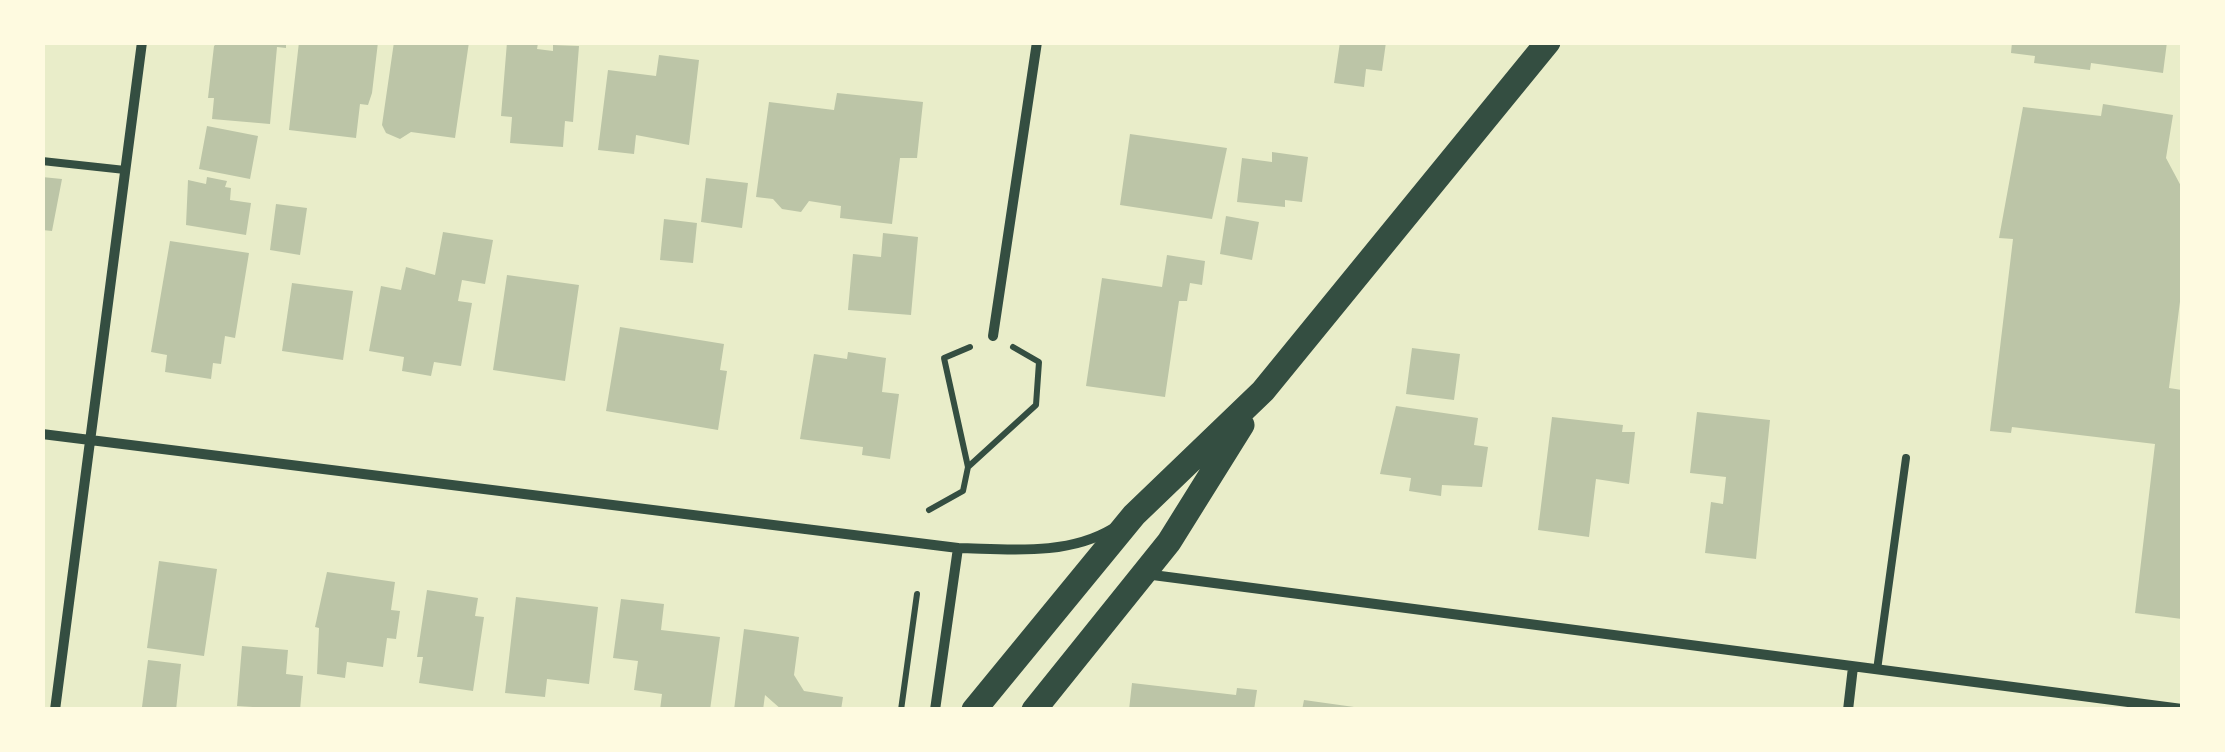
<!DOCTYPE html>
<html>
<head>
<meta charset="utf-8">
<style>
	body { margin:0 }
	#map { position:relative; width:2225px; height:752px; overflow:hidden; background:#e9edc9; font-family:Poppins,sans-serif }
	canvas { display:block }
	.frame { position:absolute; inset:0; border:45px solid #fefae0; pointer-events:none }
</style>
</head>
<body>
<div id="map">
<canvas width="2225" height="752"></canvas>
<div class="frame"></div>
</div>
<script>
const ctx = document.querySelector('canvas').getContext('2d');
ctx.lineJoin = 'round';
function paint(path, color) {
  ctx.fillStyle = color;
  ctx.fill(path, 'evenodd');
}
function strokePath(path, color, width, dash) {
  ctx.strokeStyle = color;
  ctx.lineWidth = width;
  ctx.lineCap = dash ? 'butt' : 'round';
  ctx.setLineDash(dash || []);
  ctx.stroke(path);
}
paint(new Path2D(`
	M 218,42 L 286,42 L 286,48 L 277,47 L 270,124 L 212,119 L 214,98 L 208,98 L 214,46 Z
	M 299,42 L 378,42 L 372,93 L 368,105 L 360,104 L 356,138 L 289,130 Z
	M 394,42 L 469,42 L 455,138 L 411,132 L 400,139 L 386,133 L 382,125 Z
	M 507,42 L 538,43 L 537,49 L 553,51 L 553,45 L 579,46 L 573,122 L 565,121 L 563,147 L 510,143 L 512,117 L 501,116 Z
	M 1340,42 L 1386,42 L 1382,71 L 1366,69 L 1364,87 L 1334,83 Z
	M 2012,42 L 2167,42 L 2163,73 L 2091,63 L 2090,70 L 2034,63 L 2035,56 L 2011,53 Z
	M 659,55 L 699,60 L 689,145 L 636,135 L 634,154 L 598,150 L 608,70 L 656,76 Z
	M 837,93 L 923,102 L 917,158 L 900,158 L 892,224 L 840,218 L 841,206 L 809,201 L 801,212 L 782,209 L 773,199 L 756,197 L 769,102 L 834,110 Z
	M 2103,104 L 2173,115 L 2166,158 L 2182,188 L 2182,286 L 2169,388 L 2182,390 L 2182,619 L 2135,613 L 2155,444 L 2012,427 L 2011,433 L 1990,431 L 2013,239 L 1999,238 L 2023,107 L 2101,116 Z
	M 207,126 L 258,136 L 250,179 L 199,169 Z
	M 1130,134 L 1227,148 L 1212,219 L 1120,205 Z
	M 1272,152 L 1308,157 L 1302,202 L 1285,200 L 1285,207 L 1237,202 L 1242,158 L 1272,162 Z
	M 42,177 L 62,179 L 52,231 L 42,230 Z
	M 207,177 L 227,181 L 225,187 L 231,188 L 230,200 L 251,203 L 246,235 L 186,225 L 188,180 L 206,184 Z
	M 706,178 L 748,183 L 742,228 L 701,222 Z
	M 276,204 L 307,208 L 300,255 L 270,250 Z
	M 1226,216 L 1259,222 L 1252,260 L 1220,254 Z
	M 664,219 L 697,223 L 693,263 L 660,260 Z
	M 443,232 L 493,240 L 485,284 L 462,280 L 458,301 L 472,303 L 461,366 L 434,362 L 431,376 L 402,371 L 404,357 L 369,351 L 381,286 L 401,290 L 406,267 L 435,275 Z
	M 883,233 L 918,237 L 911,315 L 848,310 L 853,254 L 881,257 Z
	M 170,241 L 249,253 L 235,338 L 225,336 L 221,364 L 213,363 L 211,379 L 165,372 L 167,355 L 151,352 Z
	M 1167,255 L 1205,261 L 1202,285 L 1190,283 L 1187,301 L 1179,301 L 1165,397 L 1086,386 L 1102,278 L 1162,287 Z
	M 507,275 L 579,285 L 565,381 L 493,370 Z
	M 292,283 L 353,291 L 343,360 L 282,351 Z
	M 620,327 L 724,344 L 720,370 L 727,371 L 718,430 L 606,411 Z
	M 1412,348 L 1460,354 L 1454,400 L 1406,394 Z
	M 848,352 L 886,358 L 882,392 L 899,394 L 890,459 L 862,455 L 863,447 L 800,439 L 814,354 L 847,359 Z
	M 1396,406 L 1478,418 L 1474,445 L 1488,447 L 1482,487 L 1442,485 L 1441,496 L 1409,491 L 1411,478 L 1380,474 Z
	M 1697,412 L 1770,420 L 1756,559 L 1705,553 L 1711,502 L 1723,504 L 1726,477 L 1690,473 Z
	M 1552,417 L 1623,425 L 1622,432 L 1635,432 L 1629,484 L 1596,479 L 1589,537 L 1538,530 Z
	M 159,561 L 217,569 L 204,656 L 147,648 Z
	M 327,572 L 395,582 L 391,610 L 400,611 L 396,639 L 387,638 L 383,667 L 347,662 L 345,678 L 317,674 L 319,628 L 315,627 Z
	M 427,590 L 478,598 L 475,616 L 484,617 L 473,691 L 419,683 L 423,657 L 417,657 Z
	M 516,597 L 598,607 L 589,684 L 547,679 L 545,697 L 505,693 Z
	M 621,599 L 664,604 L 661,630 L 720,637 L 710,710 L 660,710 L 662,694 L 634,690 L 638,661 L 613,658 Z
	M 744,629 L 799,637 L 794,675 L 804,691 L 843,697 L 841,710 L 782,710 L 765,695 L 763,710 L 734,710 Z
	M 242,646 L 288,650 L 286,674 L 303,676 L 300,710 L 237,706 Z
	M 148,660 L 181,664 L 176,710 L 142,707 Z
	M 1132,683 L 1236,695 L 1237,688 L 1257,690 L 1254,710 L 1129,710 Z
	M 1304,700 L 1354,707 L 1354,710 L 1302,710 Z`), '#bcc5a7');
strokePath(new Path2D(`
	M 968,467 L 944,358 L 970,347
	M 929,510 L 963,491 L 968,467 L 1036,405 L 1039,362 L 1013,347
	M 901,710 L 917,594`), '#344e41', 6);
strokePath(new Path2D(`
	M 42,161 L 125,170
	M 1877,670 L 1906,458`), '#344e41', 8);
strokePath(new Path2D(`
	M 993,336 L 1037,42
	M 42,434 L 958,548 C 1009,549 1067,556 1112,529
	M 1145,574 L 2182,709
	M 55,710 L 142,42
	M 935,710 L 958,548
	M 1848,710 L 1853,667`), '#344e41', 10);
strokePath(new Path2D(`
	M 974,710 L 1134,515 L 1263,391 L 1548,42
	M 1034,710 L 1169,542 L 1242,425`), '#344e41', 25);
</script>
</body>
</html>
